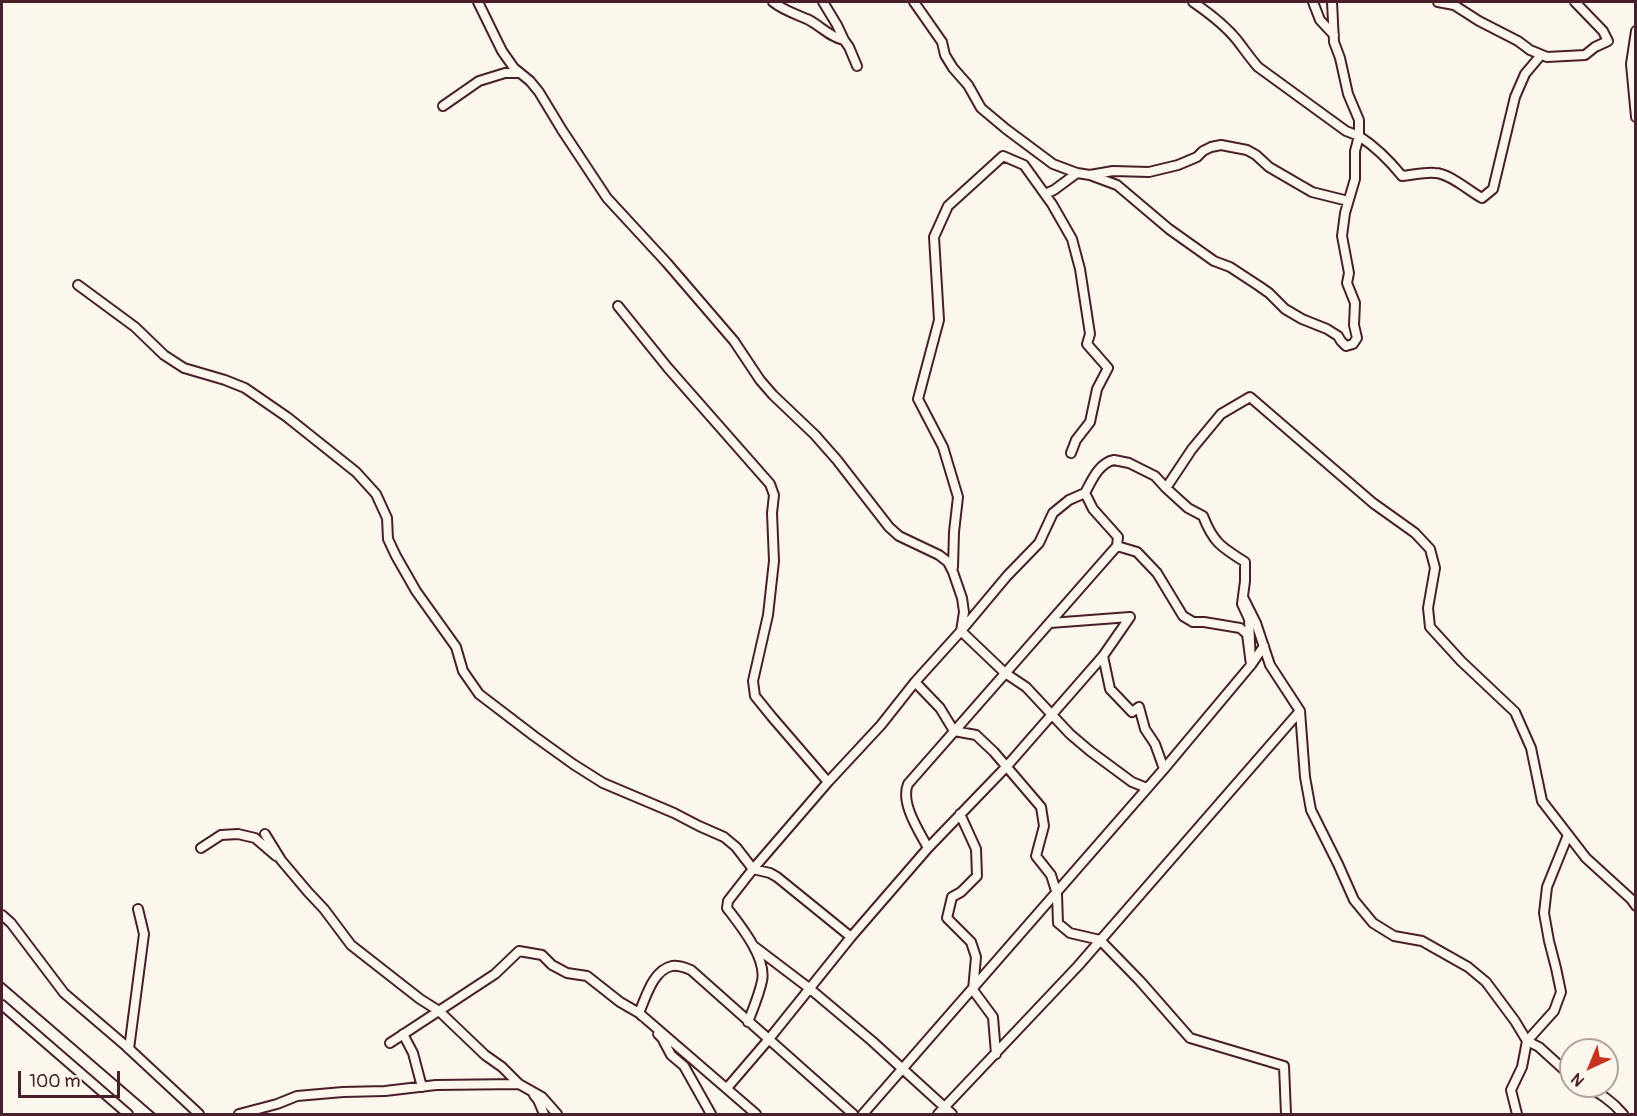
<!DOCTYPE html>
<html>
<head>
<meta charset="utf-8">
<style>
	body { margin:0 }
	#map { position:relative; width:1637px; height:1116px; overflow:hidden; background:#fbf7ec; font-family:Pangolin,sans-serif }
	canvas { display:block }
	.frame { position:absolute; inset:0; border:3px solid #4a1f2b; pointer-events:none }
	.north { position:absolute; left:1559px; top:1038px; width:60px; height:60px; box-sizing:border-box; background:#fbf7ec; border:2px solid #b4a19f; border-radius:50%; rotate:224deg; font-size:16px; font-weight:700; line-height:24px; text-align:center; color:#4a1f2b }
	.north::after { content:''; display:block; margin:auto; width:21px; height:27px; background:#c8321e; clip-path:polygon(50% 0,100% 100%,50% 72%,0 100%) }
	.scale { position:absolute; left:18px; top:1071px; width:102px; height:27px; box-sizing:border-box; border:3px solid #4a1f2b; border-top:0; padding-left:8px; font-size:18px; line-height:21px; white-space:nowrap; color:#4a1f2b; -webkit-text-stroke:4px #fbf7ec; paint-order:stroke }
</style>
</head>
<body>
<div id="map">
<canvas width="1637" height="1116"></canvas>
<div class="frame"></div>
<div class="north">N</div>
<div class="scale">100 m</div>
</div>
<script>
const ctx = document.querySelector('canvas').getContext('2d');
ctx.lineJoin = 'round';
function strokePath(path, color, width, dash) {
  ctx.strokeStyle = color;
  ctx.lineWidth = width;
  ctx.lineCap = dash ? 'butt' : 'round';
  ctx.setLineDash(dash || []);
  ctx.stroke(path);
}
const minor = new Path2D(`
	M 478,2 L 502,51 L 514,68 L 530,81 L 539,92 L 562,130 L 607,198 L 667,263 L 734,341 L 760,380 L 773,395 L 815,435 L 837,460 L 889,527 L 899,536 L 939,555 L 948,562 L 953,572 L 962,598 L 964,612 L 961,631 L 1005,673 L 1026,687 L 1070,734 L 1090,751 L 1132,782 L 1147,788
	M 773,2 C 783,10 795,14 807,19 C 820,25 829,37 844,40
	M 823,2 L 837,25 L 844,40 L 849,47 L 857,66
	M 914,2 L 942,42 L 945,55 L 953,68 L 968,85 L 981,108 L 1006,129 L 1053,164 L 1077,173 L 1090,175 L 1113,171 L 1149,172 L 1178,165 L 1197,157 L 1203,151 L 1211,147 L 1221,145 L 1247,150 L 1256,155 L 1269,167 L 1312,192 L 1348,201
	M 1313,2 L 1320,20 L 1334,35
	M 1332,2 L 1334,42 L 1340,58 L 1348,94 L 1359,120 L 1359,136 C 1376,147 1389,160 1402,176 C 1413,175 1425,172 1435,173 C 1449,173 1469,191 1482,198 L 1493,189 L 1515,97 L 1525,74 L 1541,55
	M 1438,2 L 1454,5 L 1479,21 L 1518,41 L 1530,50 L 1547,57 L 1585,55 L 1595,47 L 1608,41 L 1603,31 L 1575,2
	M 1636,31 L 1631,64 L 1636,117
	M 443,106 L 479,81 L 505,73 L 520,73
	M 1090,175 L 1117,185 L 1169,229 L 1214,261 L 1230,267 L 1259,286 L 1269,293 L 1285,309 L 1302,319 L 1327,329 L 1338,336 L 1341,341 L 1346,346 L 1353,344 L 1357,338 L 1354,325 L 1355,303 L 1347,283 L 1349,273 L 1342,236 L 1345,213 L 1355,179 L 1355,151 L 1359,136 L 1346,131 L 1258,67 C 1250,58 1244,49 1237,40 C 1224,24 1209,13 1193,2
	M 1045,194 L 1054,190 L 1077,173
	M 78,285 L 135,327 L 164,355 L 184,368 L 225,380 L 245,388 L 287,417 L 356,472 L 376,494 L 387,518 L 388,539 L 396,556 L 416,591 L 456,647 L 463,671 L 479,694 L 534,736 L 573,764 L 603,783 L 674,813 L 699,826 L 724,837 L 736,847 L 753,869 L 770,873 L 777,877 L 851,937
	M 618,306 L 668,368 L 770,484 L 774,495 L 772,513 L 774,561 L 768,615 L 753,681 L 755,696 L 772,717 L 828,782
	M 1114,460 L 1129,463 L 1155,476 L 1166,488 L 1188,508 L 1203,516 C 1213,542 1221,547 1245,562 L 1245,581 L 1242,604 L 1249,619 L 1251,665 L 1247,634 L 1240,628 L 1204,622 L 1193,622 L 1183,616 L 1157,573 L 1137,552 L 1117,546 L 1118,537 L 1093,509 L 1085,493 C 1092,480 1099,463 1114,460 Z
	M 1166,488 L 1192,449 L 1221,414 L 1250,397 L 1373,503 L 1415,533 L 1430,549 L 1435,568 L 1428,608 L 1430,627 L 1461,661 L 1515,712 L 1531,748 L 1542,801 L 1586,858 L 1631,899 L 1636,906
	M 953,567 L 954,532 L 958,497 L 943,447 L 918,399 L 939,320 L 934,237 L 948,206 L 1003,156 L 1024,165 L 1052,204 L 1072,239 L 1080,269 L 1090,334 L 1087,344 L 1108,368 L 1097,389 L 1090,422 L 1076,440 L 1071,453
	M 1243,597 L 1256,623 L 1270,665 L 1300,711 L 1305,777 L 1311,810 L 1338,864 L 1354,900 L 1373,923 L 1394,936 L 1422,941 L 1468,967 L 1486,982 L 1515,1021 L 1527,1041 L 1539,1047 L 1571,1076
	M 1050,623 L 1130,617 L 1103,656 L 1110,689 L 1132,712 L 1139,707 L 1145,729 L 1155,744 L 1164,769
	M 915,682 L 940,708 L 954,731 L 976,735 L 994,752 L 1041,807 L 1044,826 L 1036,856 L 1051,875 L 1057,894 L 1058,923 L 1070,933 L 1100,940 L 1140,981 L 1190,1038 L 1284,1066 L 1286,1114
	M 960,814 L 976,849 L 977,876 L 961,892 L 952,897 L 947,918 L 971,942 L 976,957 L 973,990 L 993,1017 L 996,1054
	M 265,834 L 281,860 L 308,892 L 324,909 L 351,945 L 420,999 L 439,1011 L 485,1055 L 502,1067 L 519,1084 L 542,1097 L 557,1114
	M 201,848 L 221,835 L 238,834 L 255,838 L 276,856
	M 928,848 C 919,831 900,803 908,784 L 1117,546
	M 2,915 L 11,923 L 64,993 L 126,1046 L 199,1114
	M 755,947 L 809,988 L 872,1041 L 952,1114
	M 2,1005 L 128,1114
	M 748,1022 C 753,1009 759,995 762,981 C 767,958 740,925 727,908 L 728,901 L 753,869 L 828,782 L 881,725 L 915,682 L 961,631 L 1007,576 L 1039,543 L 1053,513 L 1069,500 L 1085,493
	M 403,1034 L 413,1053 L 422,1087
	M 658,1034 L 662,1038 L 671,1055 L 684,1066 L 711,1114
	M 390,1043 L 495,974 L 519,951 L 542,955 L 552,965 L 567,973 L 587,976 L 620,1002 L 639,1013 L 642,1016
	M 129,1049 L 144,934 L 138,909
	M 1585,1086 C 1601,1094 1612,1101 1623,1114
	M 727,1088 L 769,1039 L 851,937 L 928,848 L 1007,766 L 1103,656
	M 534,1095 L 538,1100 L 544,1114
	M 239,1114 L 277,1104 L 297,1096 L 343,1092 L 385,1091 L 436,1085 L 519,1084
	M 756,1114 L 639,1013 C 646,997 653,970 672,966 C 679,965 686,968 691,970 L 853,1114
	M 863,1114 L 1164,769 L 1251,665 L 1264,646
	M 938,1114 L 1078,966 L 1300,711
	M 1517,1114 L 1511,1090 L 1522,1067 L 1527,1041 L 1554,1011 L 1561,992 L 1556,968 L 1549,941 L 1544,913 L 1547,887 L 1568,835`);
strokePath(minor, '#4a1f2b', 12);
strokePath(minor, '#fbf7ec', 8);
strokePath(new Path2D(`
	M 2,982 L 155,1114`), '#4a1f2b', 2);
</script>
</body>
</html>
